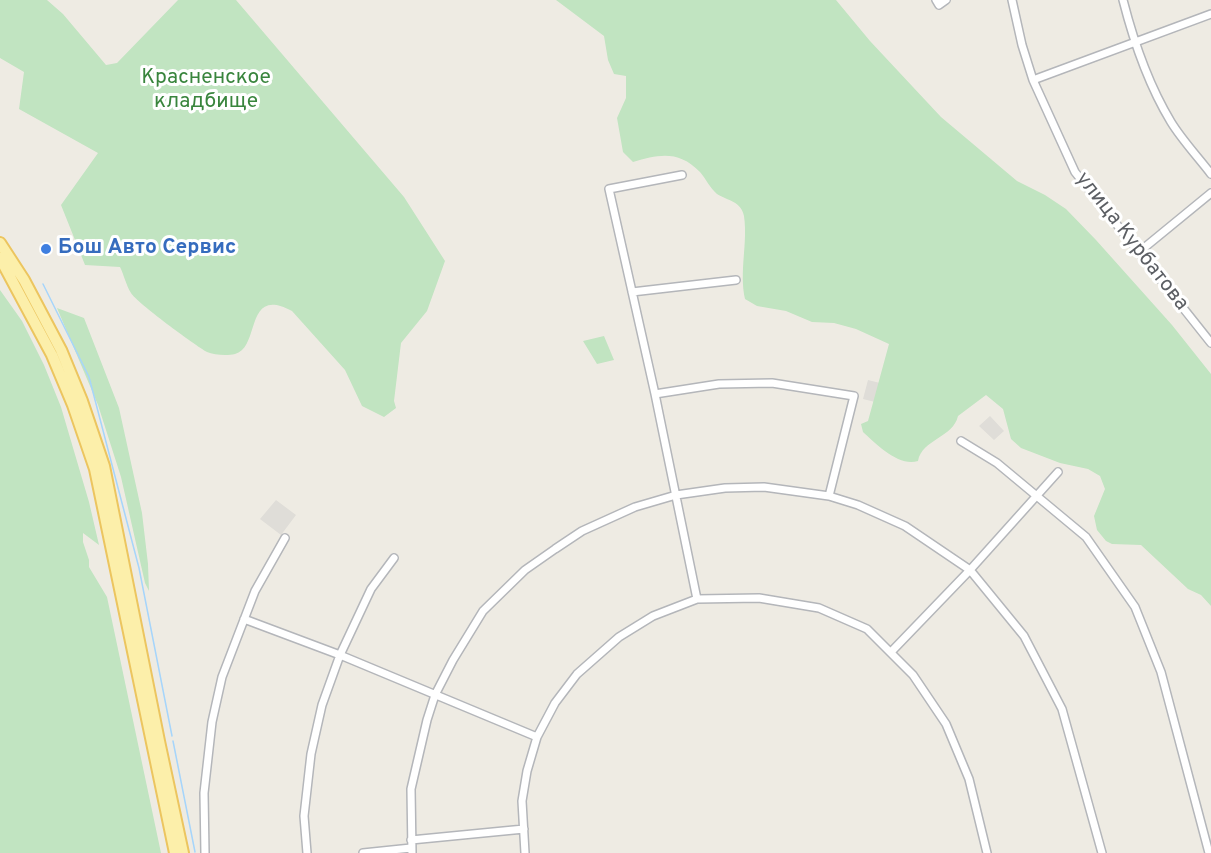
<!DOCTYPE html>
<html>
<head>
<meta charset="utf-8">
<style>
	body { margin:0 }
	canvas { display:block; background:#eeebe3 }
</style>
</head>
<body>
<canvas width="1211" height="853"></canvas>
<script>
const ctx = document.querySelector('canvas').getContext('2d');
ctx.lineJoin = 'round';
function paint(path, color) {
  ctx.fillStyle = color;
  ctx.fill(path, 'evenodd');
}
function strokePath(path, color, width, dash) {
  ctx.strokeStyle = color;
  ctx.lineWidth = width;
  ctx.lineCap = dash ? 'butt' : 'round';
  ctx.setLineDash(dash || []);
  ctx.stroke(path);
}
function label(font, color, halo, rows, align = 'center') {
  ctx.font = font + ' Overpass,sans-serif';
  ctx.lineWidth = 6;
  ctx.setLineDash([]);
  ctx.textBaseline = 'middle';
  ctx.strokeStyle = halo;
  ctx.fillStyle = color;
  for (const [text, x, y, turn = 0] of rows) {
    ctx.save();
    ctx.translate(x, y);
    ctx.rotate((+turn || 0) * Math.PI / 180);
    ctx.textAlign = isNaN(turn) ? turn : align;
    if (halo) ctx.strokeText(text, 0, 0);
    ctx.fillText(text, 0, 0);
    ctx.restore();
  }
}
paint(new Path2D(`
	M 868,380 L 880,383 L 875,402 L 863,399 Z
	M 990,416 L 1004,431 L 994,440 L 979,426 Z
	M 276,500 L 296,515 L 281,535 L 260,519 Z`), '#dfddd8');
paint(new Path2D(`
	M 0,0 L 47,0 L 63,14 L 106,65 L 117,63 L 178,0 L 236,0 L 404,197 L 445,261 L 427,311 L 401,343 L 394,401 L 396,408 L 384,417 L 362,406 L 345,370 L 292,311 C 244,285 261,347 235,354 C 227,356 214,355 207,352 C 196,346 136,302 131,293 C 126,285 124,275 120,267 L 85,265 L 61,205 L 98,153 L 19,109 L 24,72 L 0,58 Z
	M 556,0 L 836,0 L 870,41 L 941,117 L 1017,181 L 1045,195 L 1066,209 L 1096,240 L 1172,325 L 1211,374 L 1211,606 L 1201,595 L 1188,589 L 1141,545 L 1112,544 L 1106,541 L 1097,530 L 1094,516 L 1105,489 L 1100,476 L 1088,469 L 1060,463 L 1021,448 L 1011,439 L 1003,409 L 986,395 L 958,416 C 953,438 922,439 918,461 C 899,467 877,445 863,432 L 861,424 L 868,421 L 889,344 L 856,329 L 834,323 L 812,322 L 786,311 L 757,306 L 745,299 C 739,271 748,244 744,216 C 741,201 728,201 717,194 C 710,188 706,179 700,172 C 679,150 659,154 633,162 L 623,152 L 617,118 L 626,98 L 626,76 L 614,74 L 608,60 L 604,36 Z
	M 0,290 L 22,321 L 44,365 L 61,407 L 89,502 L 99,545 L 83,533 L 83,542 L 89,560 L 89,567 L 107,597 L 161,853 L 0,853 Z
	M 57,308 L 84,318 L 119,408 L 142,513 L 148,564 L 149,591 L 145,583 L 121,477 L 98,405 Z
	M 604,336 L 614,360 L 597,364 L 583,341 Z`), '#c1e4c1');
strokePath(new Path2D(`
	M 43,284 L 89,377 L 139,568 L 172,736
	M 173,741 L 195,852`), '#a6d5fb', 1.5);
const street = new Path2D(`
	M 936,0 L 939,5 L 946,0
	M 1012,0 L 1022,45 L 1033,80 L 1075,172 L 1211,343
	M 1123,0 C 1134,43 1148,84 1171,122 C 1182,140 1198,157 1211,174
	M 1033,80 L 1211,14
	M 682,175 L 609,189 L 655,394 L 697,599
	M 1139,252 L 1211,193
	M 632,292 L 736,280
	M 655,394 L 719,384 L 772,383 L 854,396 L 829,496
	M 961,441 L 997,463 L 1086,537 L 1135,607 L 1161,672 L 1209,853
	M 244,619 L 340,655 L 537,737
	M 891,652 L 970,570 L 1058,472
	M 411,840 L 524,829
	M 205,853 L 204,793 L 212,722 L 222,677 L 255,591 L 285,538
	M 307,853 L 304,816 L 311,754 L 322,705 L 340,655 L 371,589 L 394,558
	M 363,853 L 411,848
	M 412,853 L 411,789 L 427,720 L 435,695 L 453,660 L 483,611 L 525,570 L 555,549 L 582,531 L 635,507 L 676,495 L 725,488 L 764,487 L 829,496 L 858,505 L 905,526 L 970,570 L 1024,636 L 1062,709 L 1102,853
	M 525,853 L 522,801 L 527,771 L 537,737 L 555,703 L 577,674 L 619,637 L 653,616 L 697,599 L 759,598 L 819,608 L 867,629 L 913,675 L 946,724 L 969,779 L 987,853`);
const primary = new Path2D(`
	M 0,243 L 24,280 L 61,350 L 82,401 L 104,466 L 159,741 L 183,853
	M 0,258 L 52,355 L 73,405 L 95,469 L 175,853`);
strokePath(street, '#b4b6ba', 10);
strokePath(primary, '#ecc55f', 14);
strokePath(street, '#fff', 7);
strokePath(primary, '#fcefaa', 10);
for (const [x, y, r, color] of [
	[46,249,6,"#3f7fe0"]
]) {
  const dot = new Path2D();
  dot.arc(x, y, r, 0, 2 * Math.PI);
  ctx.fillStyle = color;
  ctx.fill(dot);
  strokePath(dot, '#fff', 2);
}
label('21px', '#39853d', '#fff', [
	["Красненское",206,79],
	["кладбище",206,103]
]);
label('21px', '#5c5f64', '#fff', [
	["улица Курбатова",1131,242,52]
]);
label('bold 21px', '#366cbe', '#fff', [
	["Бош Авто Сервис",58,249]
], 'left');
</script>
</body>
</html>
